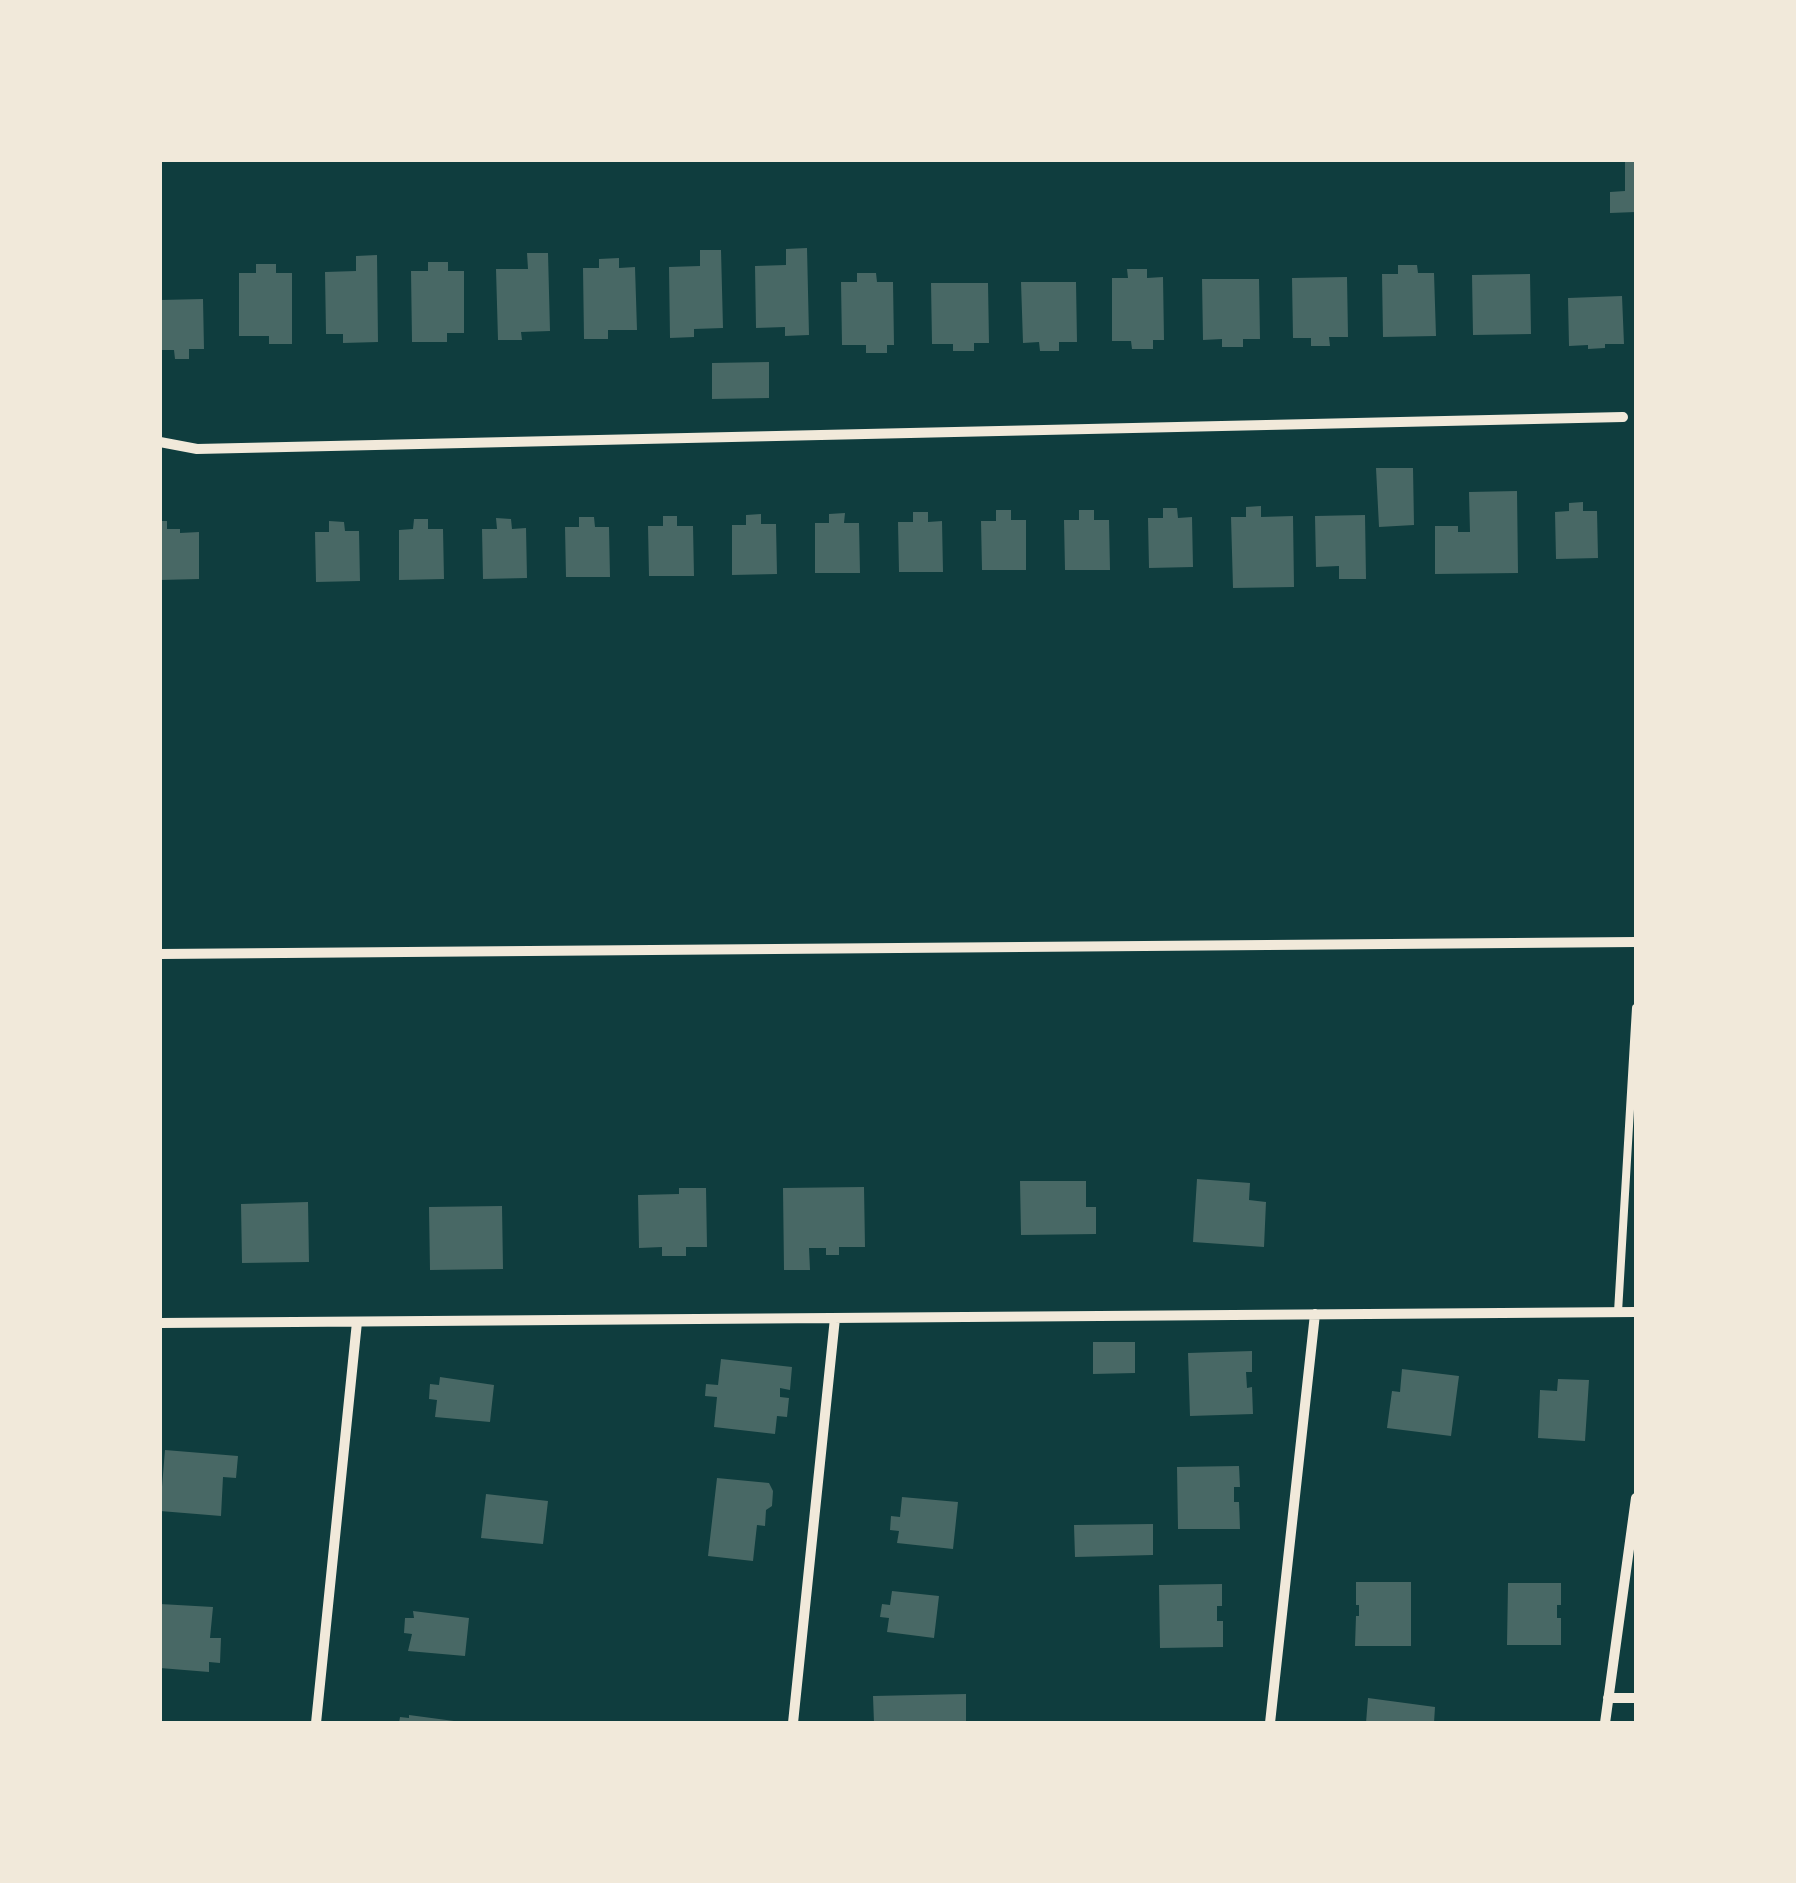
<!DOCTYPE html>
<html>
<head>
<meta charset="utf-8">
<style>
	body { margin:0 }
	#map { position:relative; width:1796px; height:1883px; overflow:hidden; background:#0f3d3e; font-family:"Times New Roman",serif }
	canvas { display:block }
	.frame { position:absolute; inset:0; border:162px solid #f1e9da; pointer-events:none }
</style>
</head>
<body>
<div id="map">
<canvas width="1796" height="1883"></canvas>
<div class="frame"></div>
</div>
<script>
const ctx = document.querySelector('canvas').getContext('2d');
ctx.lineJoin = 'round';
function paint(path, color) {
  ctx.fillStyle = color;
  ctx.fill(path, 'evenodd');
}
function strokePath(path, color, width, dash) {
  ctx.strokeStyle = color;
  ctx.lineWidth = width;
  ctx.lineCap = dash ? 'butt' : 'round';
  ctx.setLineDash(dash || []);
  ctx.stroke(path);
}
paint(new Path2D(`
	M 1625,160 L 1636,160 L 1636,212 L 1610,213 L 1610,192 L 1625,191 Z
	M 807,248 L 809,335 L 785,336 L 785,327 L 756,328 L 755,266 L 786,265 L 786,249 Z
	M 700,250 L 721,250 L 723,328 L 694,329 L 694,337 L 670,338 L 669,267 L 700,266 Z
	M 527,253 L 548,253 L 550,331 L 521,332 L 522,340 L 498,340 L 496,269 L 528,269 Z
	M 377,255 L 378,342 L 343,343 L 343,334 L 326,334 L 325,272 L 356,271 L 356,256 Z
	M 619,258 L 619,268 L 635,267 L 637,330 L 608,330 L 608,339 L 584,339 L 583,268 L 599,268 L 599,259 Z
	M 428,262 L 448,262 L 448,271 L 464,271 L 464,333 L 447,333 L 447,342 L 412,342 L 411,271 L 428,271 Z
	M 256,264 L 276,264 L 276,273 L 292,273 L 292,344 L 269,344 L 269,336 L 239,336 L 239,273 L 256,273 Z
	M 1398,265 L 1417,265 L 1418,273 L 1434,273 L 1436,336 L 1383,337 L 1382,274 L 1398,274 Z
	M 1127,269 L 1147,269 L 1147,278 L 1163,277 L 1164,340 L 1153,340 L 1153,349 L 1132,349 L 1131,341 L 1112,341 L 1112,278 L 1128,278 Z
	M 857,273 L 876,273 L 877,282 L 893,282 L 894,345 L 887,345 L 887,353 L 866,353 L 866,345 L 842,345 L 841,282 L 857,282 Z
	M 1530,274 L 1531,334 L 1473,335 L 1472,275 Z
	M 1347,277 L 1348,337 L 1329,337 L 1330,346 L 1311,346 L 1311,338 L 1293,338 L 1292,278 Z
	M 1202,279 L 1259,279 L 1260,339 L 1243,339 L 1243,347 L 1222,347 L 1222,339 L 1203,340 Z
	M 1021,282 L 1076,282 L 1077,342 L 1059,342 L 1059,351 L 1040,351 L 1039,342 L 1023,343 Z
	M 931,283 L 988,283 L 989,343 L 974,343 L 974,351 L 953,351 L 953,344 L 932,344 Z
	M 1622,296 L 1624,344 L 1605,344 L 1605,348 L 1588,349 L 1588,345 L 1569,346 L 1568,298 Z
	M 203,299 L 204,349 L 189,349 L 189,359 L 175,359 L 174,350 L 160,350 L 160,300 Z
	M 769,362 L 769,398 L 712,399 L 712,363 Z
	M 1376,468 L 1413,468 L 1414,525 L 1379,527 Z
	M 1517,491 L 1518,573 L 1435,574 L 1435,526 L 1458,526 L 1458,532 L 1470,532 L 1469,492 Z
	M 1583,502 L 1583,511 L 1597,511 L 1598,558 L 1556,559 L 1555,512 L 1569,511 L 1569,503 Z
	M 1261,506 L 1261,517 L 1293,516 L 1294,587 L 1233,588 L 1231,517 L 1246,517 L 1246,507 Z
	M 1163,508 L 1177,508 L 1178,518 L 1192,517 L 1193,567 L 1149,568 L 1148,518 L 1163,518 Z
	M 996,510 L 1011,510 L 1011,520 L 1026,520 L 1026,570 L 982,570 L 981,521 L 996,521 Z
	M 1079,510 L 1094,510 L 1094,520 L 1109,520 L 1110,570 L 1065,570 L 1064,520 L 1079,520 Z
	M 913,512 L 928,512 L 928,522 L 942,521 L 943,572 L 899,572 L 898,522 L 913,522 Z
	M 845,513 L 844,523 L 859,523 L 860,573 L 815,573 L 815,523 L 829,523 L 829,514 Z
	M 761,514 L 761,524 L 776,524 L 777,574 L 732,575 L 732,525 L 746,525 L 746,515 Z
	M 1365,515 L 1366,579 L 1339,579 L 1339,566 L 1316,567 L 1315,516 Z
	M 663,516 L 677,516 L 677,526 L 693,526 L 694,576 L 649,576 L 648,526 L 663,526 Z
	M 579,517 L 594,517 L 595,527 L 609,527 L 610,577 L 566,577 L 565,527 L 579,527 Z
	M 496,518 L 511,519 L 512,529 L 526,528 L 527,578 L 483,579 L 482,529 L 497,529 Z
	M 414,519 L 428,519 L 428,529 L 443,529 L 444,579 L 399,580 L 399,530 L 413,529 Z
	M 160,521 L 167,521 L 167,529 L 180,529 L 180,533 L 199,532 L 199,579 L 160,580 Z
	M 329,521 L 344,522 L 345,531 L 359,531 L 360,581 L 316,582 L 315,532 L 329,532 Z
	M 1197,1179 L 1250,1183 L 1249,1200 L 1266,1202 L 1264,1247 L 1193,1242 Z
	M 1020,1181 L 1086,1181 L 1086,1207 L 1096,1207 L 1096,1234 L 1021,1235 Z
	M 864,1187 L 865,1247 L 839,1247 L 839,1255 L 826,1255 L 826,1248 L 809,1248 L 810,1270 L 784,1270 L 783,1188 Z
	M 679,1188 L 706,1188 L 707,1247 L 686,1247 L 686,1256 L 662,1256 L 662,1247 L 639,1248 L 638,1195 L 679,1194 Z
	M 308,1202 L 309,1262 L 242,1263 L 241,1204 Z
	M 502,1206 L 503,1269 L 430,1270 L 429,1207 Z
	M 1093,1342 L 1135,1342 L 1135,1373 L 1093,1374 Z
	M 1252,1351 L 1252,1372 L 1246,1372 L 1247,1388 L 1252,1387 L 1253,1414 L 1190,1416 L 1188,1353 Z
	M 721,1359 L 792,1367 L 790,1390 L 780,1388 L 780,1397 L 789,1398 L 787,1417 L 777,1416 L 775,1434 L 714,1427 L 717,1397 L 705,1396 L 706,1384 L 718,1385 Z
	M 1402,1369 L 1459,1376 L 1451,1436 L 1387,1428 L 1392,1391 L 1400,1392 Z
	M 440,1377 L 494,1385 L 490,1422 L 435,1417 L 437,1400 L 429,1399 L 430,1384 L 439,1385 Z
	M 1558,1379 L 1589,1380 L 1585,1441 L 1538,1438 L 1540,1390 L 1557,1391 Z
	M 165,1450 L 238,1456 L 236,1478 L 223,1477 L 221,1516 L 160,1511 Z
	M 1239,1466 L 1240,1487 L 1234,1487 L 1234,1502 L 1239,1502 L 1240,1529 L 1178,1529 L 1177,1467 Z
	M 717,1478 L 769,1483 L 773,1491 L 772,1506 L 766,1510 L 765,1526 L 757,1525 L 753,1561 L 708,1556 Z
	M 486,1494 L 548,1501 L 543,1544 L 481,1538 Z
	M 902,1497 L 958,1502 L 953,1549 L 897,1543 L 899,1531 L 890,1530 L 891,1516 L 900,1517 Z
	M 1153,1524 L 1153,1555 L 1075,1557 L 1074,1525 Z
	M 1356,1582 L 1411,1582 L 1411,1646 L 1355,1646 L 1356,1616 L 1359,1616 L 1359,1605 L 1356,1605 Z
	M 1508,1583 L 1561,1583 L 1561,1605 L 1557,1605 L 1557,1618 L 1561,1618 L 1561,1645 L 1507,1645 Z
	M 1222,1584 L 1222,1606 L 1217,1606 L 1217,1621 L 1223,1621 L 1223,1647 L 1160,1648 L 1159,1585 Z
	M 892,1591 L 939,1596 L 934,1638 L 887,1632 L 889,1618 L 880,1617 L 882,1604 L 890,1605 Z
	M 160,1604 L 213,1607 L 210,1638 L 221,1638 L 220,1663 L 209,1662 L 209,1672 L 160,1668 Z
	M 413,1611 L 469,1618 L 465,1656 L 408,1651 L 412,1634 L 404,1633 L 405,1618 L 414,1618 Z
	M 966,1694 L 966,1722 L 874,1723 L 873,1696 Z
	M 1368,1698 L 1435,1707 L 1434,1723 L 1366,1723 Z
	M 409,1715 L 454,1721 L 454,1723 L 399,1723 L 400,1717 L 409,1718 Z`), '#486865');
strokePath(new Path2D(`
	M 1618,1312 L 1636,1008`), '#f1e9da', 8);
strokePath(new Path2D(`
	M 160,442 L 197,449 L 1623,417
	M 160,954 L 1636,942
	M 160,1323 L 1636,1312
	M 1608,1698 L 1636,1698
	M 316,1723 L 357,1322
	M 793,1723 L 835,1318
	M 1270,1723 L 1315,1314
	M 1605,1723 L 1636,1498`), '#f1e9da', 10);
</script>
</body>
</html>
